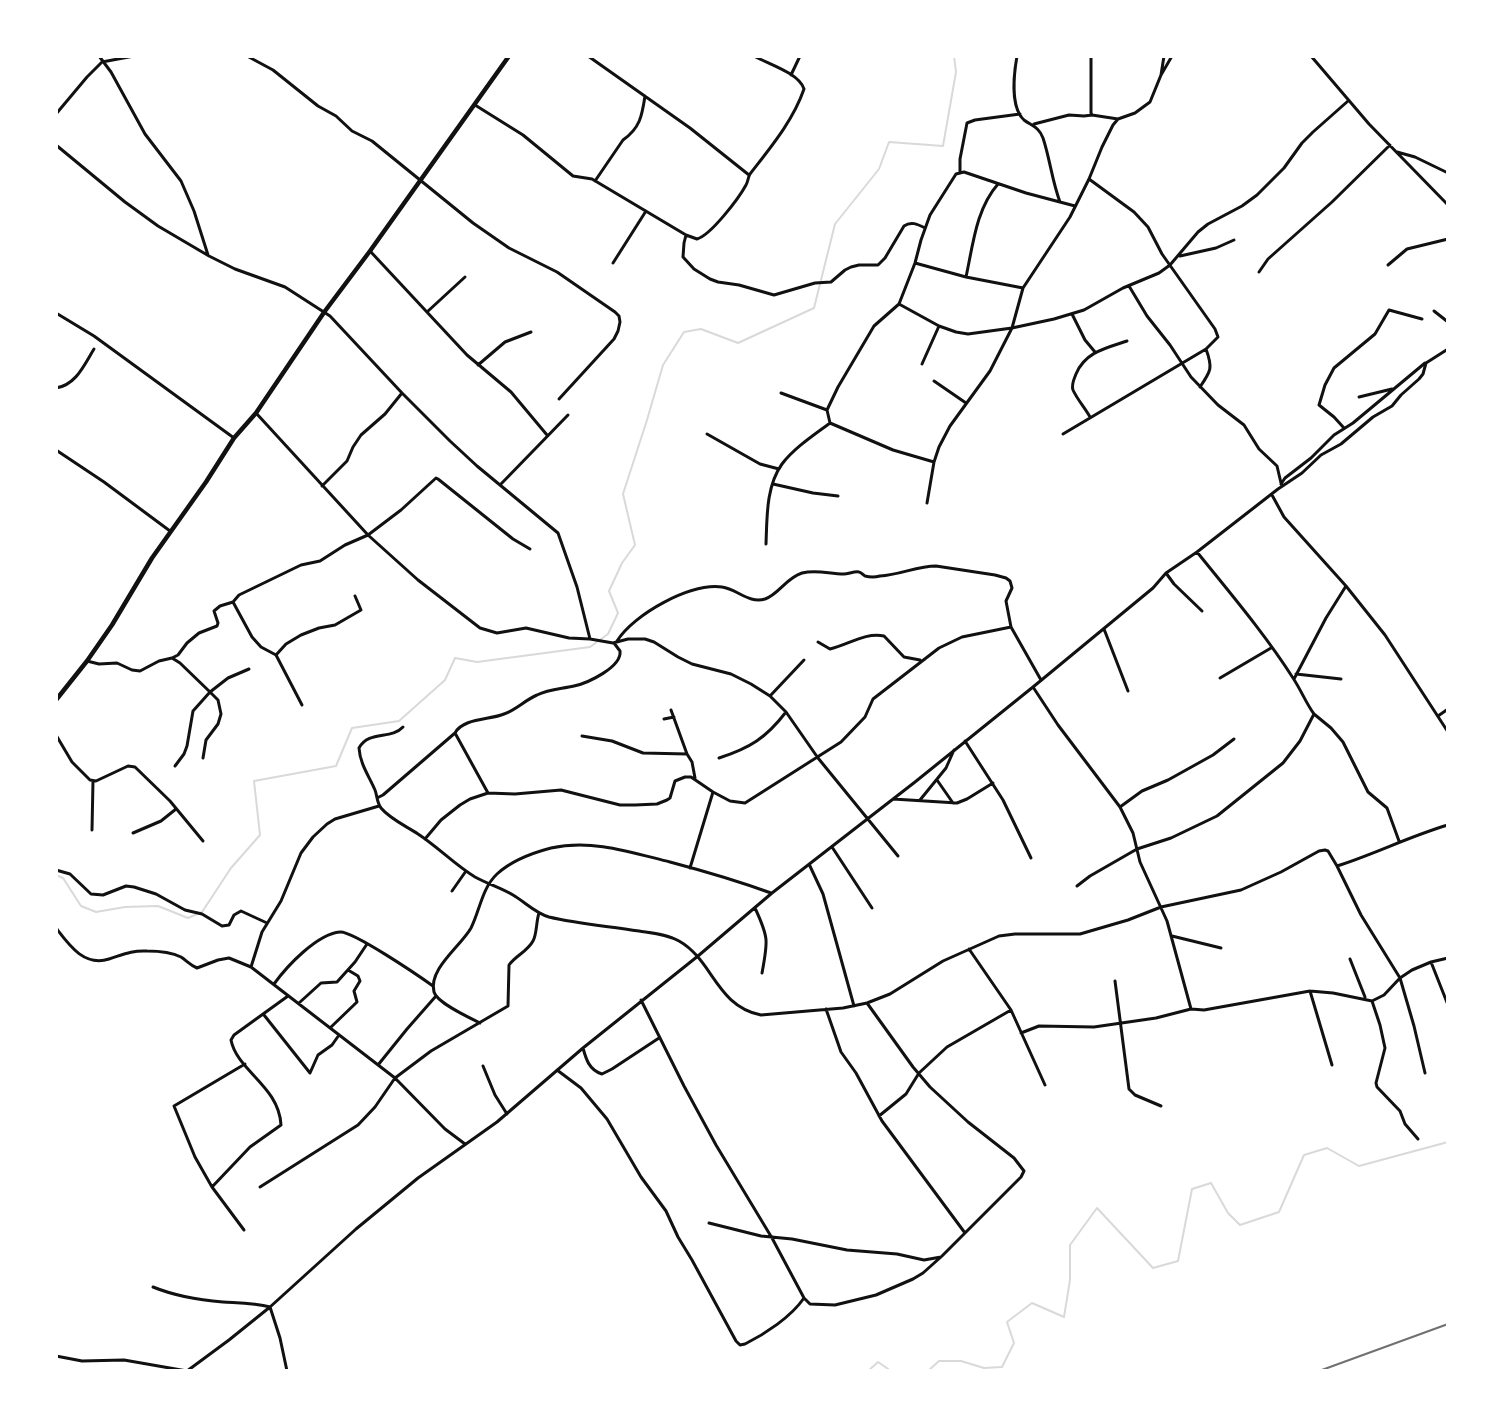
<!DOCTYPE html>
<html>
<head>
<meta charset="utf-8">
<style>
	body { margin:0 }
	#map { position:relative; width:1504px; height:1427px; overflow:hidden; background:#fff; font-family:"Open Sans",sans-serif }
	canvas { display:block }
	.frame { position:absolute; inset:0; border:58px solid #fff; pointer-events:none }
</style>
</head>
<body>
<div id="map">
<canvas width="1504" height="1427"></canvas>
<div class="frame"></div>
</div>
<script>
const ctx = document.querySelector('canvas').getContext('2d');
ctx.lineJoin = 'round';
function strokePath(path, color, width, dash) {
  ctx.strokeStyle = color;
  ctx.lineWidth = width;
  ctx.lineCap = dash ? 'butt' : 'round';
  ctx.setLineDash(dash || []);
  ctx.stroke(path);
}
strokePath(new Path2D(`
	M 56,875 L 63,878 L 81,906 L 96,912 L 125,907 L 158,906 L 188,918 L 202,912 L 231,868 L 260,835 L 254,781 L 336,766 L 352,728 L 399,721 L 445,680 L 455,658 L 477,662 L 590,647 L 608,634 L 618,613 L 609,591 L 622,563 L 635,545 L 623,494 L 647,420 L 663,365 L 684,332 L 701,329 L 738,343 L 814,308 L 835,224 L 879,169 L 889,142 L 943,146 L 956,72 L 954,56
	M 868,1371 L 878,1362 L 891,1371
	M 928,1371 L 939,1361 L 961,1361 L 984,1368 L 1002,1367 L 1014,1343 L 1007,1322 L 1032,1303 L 1064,1317 L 1070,1280 L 1070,1245 L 1097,1208 L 1153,1268 L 1178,1261 L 1192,1189 L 1211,1183 L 1228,1213 L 1240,1225 L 1279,1212 L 1304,1155 L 1327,1148 L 1359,1166 L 1448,1142`), '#d9d9d9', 2);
strokePath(new Path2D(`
	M 99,56 L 111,72 L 145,134 L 181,181 L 194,211 L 208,255
	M 247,56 L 273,70 L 318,106 L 336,116 L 352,131 L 372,141 L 473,223 L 509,248 L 557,272 L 615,312 L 619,316 L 620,322 L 618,331 L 614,339 L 559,399
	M 588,56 L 690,128 L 749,175
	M 1017,56 C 1014,73 1010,107 1024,120 C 1032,126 1039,127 1043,138 C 1050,159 1052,181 1060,202
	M 1091,56 L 1091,113 L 1092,115 L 1118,119
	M 1311,56 L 1369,124 L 1448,205
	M 791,75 L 800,56
	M 1161,75 L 1164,56
	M 475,105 L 523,135 L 573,176 L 592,179 L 686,235 L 697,239 C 711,235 739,198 746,185 C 748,182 748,177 750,174 C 770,148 793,121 804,89 C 799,73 768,64 754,56
	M 56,114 L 87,77 L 102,62 L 134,56
	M 1034,124 L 1069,115 L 1084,116 L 1092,115
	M 56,145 L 125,202 L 158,226 L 209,256 L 235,269 L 285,287 L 330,316 L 402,393 L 450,441 L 477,466 L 558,533 L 577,587 L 590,639
	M 1397,152 L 1415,157 L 1448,173
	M 960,172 L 960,159 L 967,123 L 975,120 L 1020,114
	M 595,181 L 623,140 C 640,128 642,116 645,96
	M 686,235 L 684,243 L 683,257 L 694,269 L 710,279 L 718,282 L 739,285 L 774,295 L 815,283 L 831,282 L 845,270 L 851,267 L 859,265 L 878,265 L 885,258 L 904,226 C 911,221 917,224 925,228
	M 370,251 L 467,355 L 511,392 L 547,435
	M 1180,256 L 1216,248 L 1234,240
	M 613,263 L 646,211
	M 915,263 L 966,277 L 1023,288
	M 1388,265 L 1407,249 L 1448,239
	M 1259,272 L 1268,259 L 1332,202 L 1390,145
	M 966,277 C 973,245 976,209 998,184
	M 1129,286 L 1147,316 L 1170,345 L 1191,377 L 1218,405 L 1244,425 L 1259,449 L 1277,466 L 1281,483
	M 899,304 L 939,326 L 956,332 L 968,334 L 1012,328 L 1054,319 L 1084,310 L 1123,288 L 1159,273 L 1170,265 L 1198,232 L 1208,224 L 1242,206 L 1257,195 L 1284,168 L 1302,143 L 1313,132 L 1348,101
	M 1434,311 L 1448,322
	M 427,312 L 465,277
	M 56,313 L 94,336 L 234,438
	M 1072,314 L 1085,340 L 1095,352
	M 922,364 L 939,326
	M 478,365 L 505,342 L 531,332
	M 934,381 L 966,403
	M 1200,387 C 1211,371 1213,368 1206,349
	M 56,388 C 76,385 84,365 94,349
	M 781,393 L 827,410
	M 1359,397 L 1392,389
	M 256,413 L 368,535 L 418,580 L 480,628 L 497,633 L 526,628 L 569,638 L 590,639 L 613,643 L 628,639 L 645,639 L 654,642 L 678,657 L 692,664 L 731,674 L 751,684 L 770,696 L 786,712 L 818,758 L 898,856
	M 1090,417 C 1085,408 1077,399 1073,390 C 1071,385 1074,379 1076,374 C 1085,352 1106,348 1127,341
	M 830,423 L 827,410 L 838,387 L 874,326 L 899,304 L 915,263 L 921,240 L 930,215 L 956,174 L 964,172 L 1026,193 L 1075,206
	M 1344,428 L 1334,417 L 1319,405 L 1325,385 L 1334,368 L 1375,334 L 1389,310 L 1422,319
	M 707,434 L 760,464 L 779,469
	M 1063,434 L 1206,349 L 1218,337 L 1215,329 L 1162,254 L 1148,227 L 1134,212 L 1089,179
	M 56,450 L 104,482 L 170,531
	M 773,484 L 813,493 L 838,496
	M 1281,484 L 1285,478 L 1311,458 L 1334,435 L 1353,423 L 1425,363
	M 500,485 L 568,415
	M 322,486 L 347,461 L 353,447 L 361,435 L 385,414 L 402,393
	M 1272,495 L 1284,517 L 1346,586 L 1385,635 L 1448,732
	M 927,503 L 934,462 L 939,447 L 950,426 L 990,371 L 1012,328 L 1023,288 L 1070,217 L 1089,179 L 1102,147 L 1113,125 L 1118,119 L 1135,113 L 1150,102 L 1161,75 L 1172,56
	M 766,544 C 767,518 766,486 782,464 C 794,448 814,435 830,423 L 893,450 L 934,462
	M 1166,573 L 1174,584 L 1202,611
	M 1104,629 L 1128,691
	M 617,641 C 634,614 690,583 722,587 C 737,589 749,604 765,599 C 779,594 786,578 802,573 C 817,569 829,574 844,574 C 848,574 855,571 859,572 C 861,572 863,575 865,576 C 869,577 876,577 880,576 C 900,575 917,566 936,566 L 995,575 L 1006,578 L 1010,581 L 1012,588 L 1006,601 L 1011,627 L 1041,680
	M 818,642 L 830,649 C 848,645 865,632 884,636 L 904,657 L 920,660
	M 276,655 L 286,644 L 301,635 L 319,628 L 335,625 L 361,610 L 355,596
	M 172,658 L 178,655 L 187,643 L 199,633 L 217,626 L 218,623 L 214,611 L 220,606 L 233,602
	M 87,661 L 99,664 L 117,663 L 132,670 L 140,671 L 159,661 L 172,658 L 180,663 L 210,692 L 228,678 L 249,669
	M 1296,674 L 1341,679
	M 1220,678 L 1271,648
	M 1294,679 L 1326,618 L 1346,586
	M 1033,687 L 1058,725 L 1120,807 L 1133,833 L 1140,862 L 1167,921 L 1191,1009 L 1204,1010 L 1310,991 L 1333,993 L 1372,1001 L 1384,995 L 1400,978 L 1412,970 L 1431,962 L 1448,958
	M 770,696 L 804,660
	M 302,705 L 276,655 L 261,647 L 252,637 L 233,602 L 239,595 L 301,565 L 320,561 L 345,545 L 368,535 L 401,510 L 436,478 L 438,479 L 513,539 L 530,549
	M 671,710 L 687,754
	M 1314,714 L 1331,728 L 1343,742 L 1368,792 L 1387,808 L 1399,841
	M 1438,716 L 1448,709
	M 664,719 L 674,717
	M 403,727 C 391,740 369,730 359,748 C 360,764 369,776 375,790 C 377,795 377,803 381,808 C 390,819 406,826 418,834 C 438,847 455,865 475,877 C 488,884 501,888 513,895 C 525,902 535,913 549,917 C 578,924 608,926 639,931 C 652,933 667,934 679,941 C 713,960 716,1006 761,1015 L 843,1008 L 867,1003 L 890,994 L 943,961 L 999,936 L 1015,934 L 1080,934 L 1128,920 L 1161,907 L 1241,890 L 1281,872 L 1319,851 L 1325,850 L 1328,851 L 1337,866 C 1375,854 1410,836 1448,825
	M 56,735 L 72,762 L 90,780 L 96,781 L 128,766 L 135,767 L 170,801 L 203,841
	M 582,736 L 612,741 L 643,753 L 687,754 L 692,762 L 695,778
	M 965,741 L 1003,800 L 1031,858
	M 719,758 C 750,748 766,738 786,712
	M 175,766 L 184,754 L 187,746 L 193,711 L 210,692 L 218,700 L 221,714 L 218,724 L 206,740 L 203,758
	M 937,780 L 953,803
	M 488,793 L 455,733 C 463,718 490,720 504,714 C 516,710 525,700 537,695 C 549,689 561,689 574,686 C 588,683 622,667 620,651 L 614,643
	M 377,798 L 383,795 L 455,733
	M 893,799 L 957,803 L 967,799 L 993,783
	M 920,800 L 946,768 L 954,750
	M 1120,807 L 1142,791 L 1168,780 L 1213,755 L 1234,739
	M 92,830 L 93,781
	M 133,833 L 161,821 L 176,809
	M 425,839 L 441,820 L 460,805 L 470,799 L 488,793 L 515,794 L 561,790 L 620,805 L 635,805 L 657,804 L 667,800 L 670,798 L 675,781 L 685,777 L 691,777 L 713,792 L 730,801 L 745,803 L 841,742 L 865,717 L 873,699 L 939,648 L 962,637 L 1011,627
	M 832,847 L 872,908
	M 809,864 L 823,894 L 854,1006
	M 1337,866 L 1361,915 L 1400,978 L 1414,1026 L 1425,1073
	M 690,868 L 713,792
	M 56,870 L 70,874 L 91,894 L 103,895 L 126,886 L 134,887 L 156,894 L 185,910 L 202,914 L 222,926 L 229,925 L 234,915 L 241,911 L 267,923
	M 1077,886 L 1090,876 L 1137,849 L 1171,838 L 1217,816 L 1283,763 L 1300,741 L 1314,714 C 1306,703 1301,690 1293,678 C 1265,634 1230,593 1197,552
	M 452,891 L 466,871
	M 755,908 C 769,938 768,941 762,973
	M 56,928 C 69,945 84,967 109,959 C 122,955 132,950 147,951 C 158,951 171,952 181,957 C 187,961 190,965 197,968 L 218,960 L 229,958 L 251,967 L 395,1078 L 445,1129 L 465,1144
	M 1172,936 L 1221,948
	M 969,949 L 1011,1010 L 1045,1085
	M 1350,959 L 1365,997
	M 1431,962 L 1448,1005
	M 251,967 L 262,932 L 281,901 L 301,853 L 313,837 L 327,824 L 335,819 L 379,806
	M 1115,981 L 1129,1089 L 1135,1095 L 1161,1106
	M 274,984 C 287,966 317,934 340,932 C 353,931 419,976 433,986
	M 1310,991 L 1332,1065
	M 641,1000 L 684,1086 L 716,1145 L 772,1238 L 804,1298 L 810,1304 L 835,1305 L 876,1295 L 913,1279 L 923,1273 L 942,1256 L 1021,1177 L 1024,1171 L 1014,1158 L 968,1122 L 930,1087 L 913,1067 L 867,1003
	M 1372,1001 L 1380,1025 L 1385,1048 L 1376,1083 L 1377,1087 L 1400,1111 L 1405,1124 L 1418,1139
	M 299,1003 L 321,983 L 337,982 L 355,962 L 367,944
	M 826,1009 L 841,1052 L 856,1073 L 882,1121 L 965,1233
	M 264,1015 L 310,1073
	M 480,1023 C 470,1018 437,1003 434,992 C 428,969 461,946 471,928 C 480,910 482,888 497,874 C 511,861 532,853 551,848 C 592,839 630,852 670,862 C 704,871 738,881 771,893
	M 330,1028 L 357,1002 L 354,991 L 360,981 L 358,976 L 348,970
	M 1021,1033 L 1039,1026 L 1094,1027 L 1156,1018 L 1191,1009
	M 583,1048 C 586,1059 589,1070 602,1074 L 612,1069 L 659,1038
	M 378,1065 L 407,1029 L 436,996
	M 483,1066 L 495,1095 L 507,1114
	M 557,1070 L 581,1088 L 607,1119 L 641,1177 L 666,1211 L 678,1237 L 692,1260 L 736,1341 L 740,1345 L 745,1344 C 765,1334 791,1317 804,1298
	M 310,1073 L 318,1055 L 332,1045 L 339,1035
	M 879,1116 L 906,1094 L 919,1073 L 947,1047 L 1011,1010
	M 212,1187 L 250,1147 L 281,1125 C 279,1086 237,1071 231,1040 L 234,1035 L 288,996
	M 260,1187 L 358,1125 L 375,1107 L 395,1078 L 431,1051 L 508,1006 L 509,965 C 516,955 527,952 533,941 C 537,934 536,922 539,913
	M 709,1223 L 761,1236 L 792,1239 L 847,1250 L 897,1254 L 924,1260 L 941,1257
	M 244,1230 L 212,1187 L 195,1157 L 174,1106 L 245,1064
	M 153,1287 C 175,1296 199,1300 223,1302 C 238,1303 255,1303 270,1307 L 280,1338 L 287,1371
	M 56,1356 L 82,1361 L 124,1360 L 187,1371 L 229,1340 L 270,1307 L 356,1229 L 418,1178 L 497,1122 L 583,1048 L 698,956 L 772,893 L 915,782 L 1033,687 L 1153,588 L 1166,573 L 1197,552 L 1278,489 L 1302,473 L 1321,455 L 1341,444 L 1373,417 L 1392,406 L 1401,395 L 1419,379 L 1423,374 L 1426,363 L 1448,349`), '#111', 3);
strokePath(new Path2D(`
	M 56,700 L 87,661 L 112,625 L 152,558 L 206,482 L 234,438 L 256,413 L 325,311 L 370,251 L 509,56`), '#111', 4.5);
strokePath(new Path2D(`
	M 1319,1371 L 1448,1324`), '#707070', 2);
</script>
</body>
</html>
